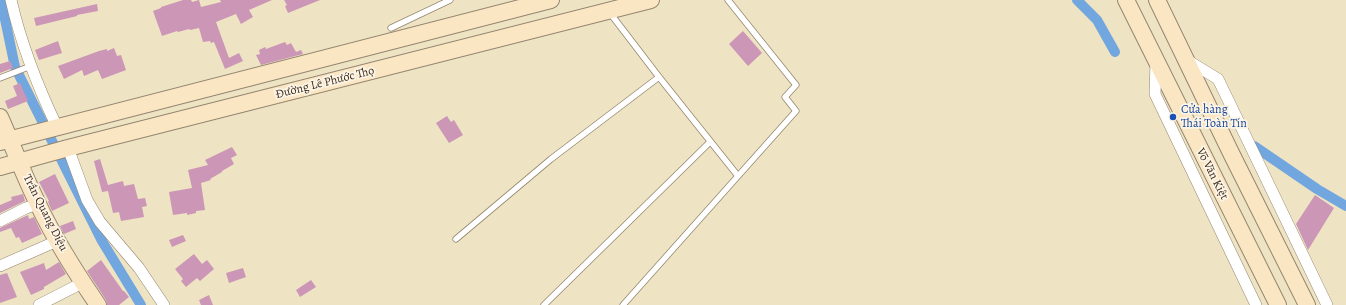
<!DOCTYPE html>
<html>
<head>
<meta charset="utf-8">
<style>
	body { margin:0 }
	canvas { display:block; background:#eee3c2 }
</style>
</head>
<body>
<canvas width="1346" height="305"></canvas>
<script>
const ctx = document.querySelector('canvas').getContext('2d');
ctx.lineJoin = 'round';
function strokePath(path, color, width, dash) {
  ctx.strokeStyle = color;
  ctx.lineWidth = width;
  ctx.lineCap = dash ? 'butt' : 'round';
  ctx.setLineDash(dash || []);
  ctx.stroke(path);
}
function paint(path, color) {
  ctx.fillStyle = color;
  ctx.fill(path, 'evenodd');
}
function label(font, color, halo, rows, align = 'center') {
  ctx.font = font + ' Alegreya,serif';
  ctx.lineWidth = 3.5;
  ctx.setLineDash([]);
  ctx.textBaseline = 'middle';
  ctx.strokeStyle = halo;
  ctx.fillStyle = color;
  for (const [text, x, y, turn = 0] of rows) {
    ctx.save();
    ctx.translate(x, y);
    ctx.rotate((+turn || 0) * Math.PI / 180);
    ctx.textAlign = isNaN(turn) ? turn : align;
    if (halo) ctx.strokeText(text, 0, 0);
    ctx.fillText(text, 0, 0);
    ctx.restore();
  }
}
strokePath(new Path2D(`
	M 1,0 L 15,67 L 102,241 L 141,305
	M 1077,0 L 1097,20 L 1115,52
	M 1254,146 L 1317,189 L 1346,206`), '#72a6df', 10);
paint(new Path2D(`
	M 183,0 L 191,0 L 192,2 L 199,0 L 201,7 L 221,2 L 220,0 L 272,0 L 249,10 L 253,17 L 241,24 L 236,14 L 216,22 L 229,58 L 239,53 L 243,61 L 225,69 L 214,42 L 211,43 L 210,41 L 203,42 L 199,28 L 190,30 L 189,29 L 178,32 L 177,31 L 162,36 L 153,11 L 161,8 L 161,7 Z
	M 284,0 L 320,0 L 288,13 L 285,6 L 287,5 Z
	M 97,4 L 98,11 L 77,15 L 77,16 L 36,26 L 34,18 Z
	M 743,31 L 762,53 L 748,66 L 729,44 Z
	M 58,41 L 62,53 L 39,60 L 35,50 Z
	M 285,42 L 287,45 L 291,43 L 296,52 L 301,50 L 303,54 L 261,65 L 256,55 L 260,54 L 259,50 L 265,47 L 266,49 Z
	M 114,48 L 117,56 L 121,55 L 126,70 L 102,79 L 98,70 L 84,76 L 82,70 L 64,79 L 58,66 L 99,51 L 107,49 L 107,51 Z
	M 10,61 L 13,68 L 0,73 L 0,64 Z
	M 20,83 L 28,101 L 8,109 L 5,101 L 17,96 L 13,86 Z
	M 447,116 L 451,122 L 454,120 L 463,135 L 449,143 L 436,123 Z
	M 232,147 L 237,155 L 231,158 L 234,164 L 222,171 L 222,172 L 210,179 L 211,180 L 201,183 L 205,210 L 196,211 L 196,213 L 187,215 L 187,213 L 173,215 L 169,192 L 192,188 L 188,170 L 208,165 L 205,160 Z
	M 100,159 L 108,185 L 123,181 L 124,186 L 134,184 L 138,199 L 145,198 L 147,206 L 142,207 L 144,217 L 121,221 L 119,212 L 113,213 L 108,191 L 102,192 L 94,161 Z
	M 55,174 L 69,203 L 52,211 L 48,202 L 49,201 L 39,182 Z
	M 23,194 L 25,201 L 0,213 L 0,205 L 12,200 L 11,197 Z
	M 1315,195 L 1334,208 L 1308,250 L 1296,224 Z
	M 28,215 L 29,219 L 34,217 L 42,234 L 22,243 L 19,237 L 16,238 L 11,228 L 0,232 L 0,228 Z
	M 73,221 L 76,229 L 64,234 L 60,226 Z
	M 183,235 L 186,241 L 172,247 L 169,240 Z
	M 194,254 L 202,264 L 207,260 L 214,269 L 200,281 L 197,278 L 186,287 L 181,281 L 183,279 L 175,269 Z
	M 101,260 L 123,291 L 124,291 L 129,297 L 119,305 L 107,305 L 106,300 L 87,271 Z
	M 59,262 L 66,274 L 44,287 L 44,289 L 31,295 L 20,272 L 44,263 L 46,270 Z
	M 243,268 L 246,277 L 229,283 L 226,273 Z
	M 7,273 L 17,297 L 0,303 L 0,275 Z
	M 311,280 L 316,287 L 300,297 L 296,290 Z
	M 209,295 L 213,305 L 201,305 L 199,300 Z`), '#cc96b7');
const lane = new Path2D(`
	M 610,13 L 659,77 L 738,176
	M 391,28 L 450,0
	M 0,78 L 31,66
	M 456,239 L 551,159 L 659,77
	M 544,305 L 710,142
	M 623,305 L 796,111 L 785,97 L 796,85 L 728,0`);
const street = new Path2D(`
	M 11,0 C 21,44 38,87 57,127
	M 1187,60 L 1218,79 L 1327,305
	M 1156,62 L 1155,94 L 1256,305
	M 68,148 L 87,200 L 100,222 L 139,268 L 164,305
	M 0,221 L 26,208 L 38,204
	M 0,266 L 57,241
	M 39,305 L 82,283`);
const secondary = new Path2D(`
	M 1126,0 L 1278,305
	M 1157,0 L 1231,153 L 1307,305
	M 0,117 C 13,146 24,176 38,204 C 55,240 76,273 98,305
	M 0,142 L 551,0
	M 0,167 L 68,148 L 651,0`);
strokePath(lane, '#948670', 7);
strokePath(street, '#948670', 12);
strokePath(secondary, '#948670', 18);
strokePath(lane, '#fff', 5.5);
strokePath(street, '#fff', 11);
strokePath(secondary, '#fbe6c4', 16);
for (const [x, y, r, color] of [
	[1173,117,4,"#1a4fb4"]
]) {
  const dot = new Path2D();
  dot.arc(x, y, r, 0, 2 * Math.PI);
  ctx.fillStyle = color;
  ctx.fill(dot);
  strokePath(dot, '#fcf5e5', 1.5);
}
label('12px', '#3b2a1e', '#fcf5e5', [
	["Đường Lê Phước Thọ",325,83,-14],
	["Võ Văn Kiệt",1212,174,63],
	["Trần Quang Diệu",45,213,63]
]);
label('12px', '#164399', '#fcf5e5', [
	["Cửa hàng",1181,110],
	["Thái Toàn Tín",1181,124]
], 'left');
</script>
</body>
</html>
